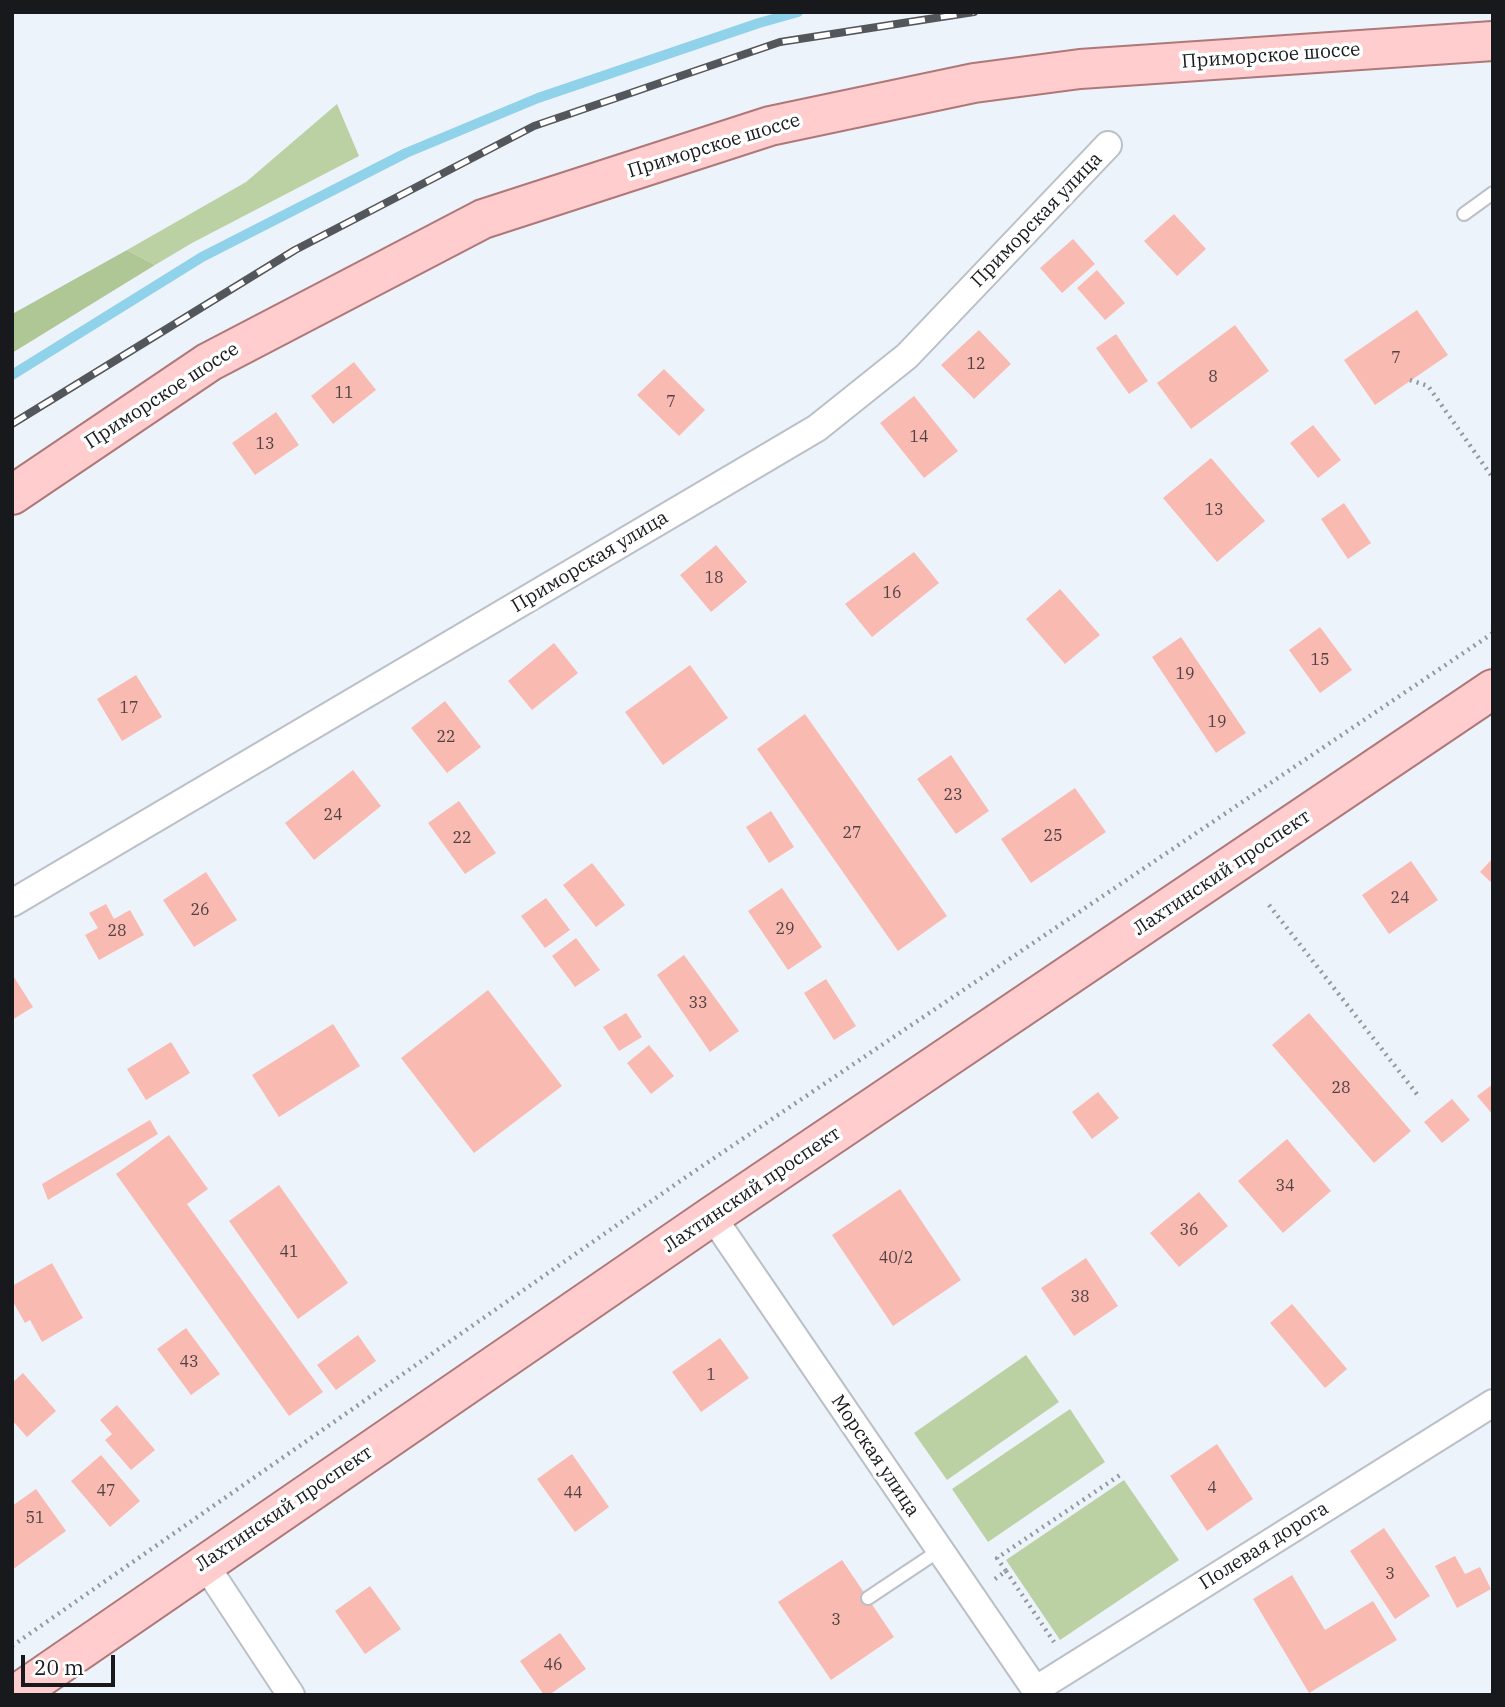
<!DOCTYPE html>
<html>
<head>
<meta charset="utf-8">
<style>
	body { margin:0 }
	#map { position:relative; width:1505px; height:1707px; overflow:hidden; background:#edf3fb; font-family:"IBM Plex Serif",serif }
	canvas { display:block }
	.frame { position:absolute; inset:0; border:14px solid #17191c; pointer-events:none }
	.scale { position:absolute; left:21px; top:1655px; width:94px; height:32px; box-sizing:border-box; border:4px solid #17191c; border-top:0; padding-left:9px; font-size:21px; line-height:24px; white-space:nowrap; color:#17191c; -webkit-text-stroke:5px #fff; paint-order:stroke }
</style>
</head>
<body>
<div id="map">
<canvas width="1505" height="1707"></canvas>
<div class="frame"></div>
<div class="scale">20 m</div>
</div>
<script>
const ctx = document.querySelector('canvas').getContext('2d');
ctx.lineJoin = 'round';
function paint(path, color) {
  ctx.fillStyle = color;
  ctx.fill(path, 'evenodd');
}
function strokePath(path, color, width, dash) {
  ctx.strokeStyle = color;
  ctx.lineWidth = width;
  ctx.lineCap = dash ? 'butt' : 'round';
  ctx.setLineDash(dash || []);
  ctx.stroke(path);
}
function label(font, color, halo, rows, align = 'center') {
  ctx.font = font + ' "IBM Plex Serif",serif';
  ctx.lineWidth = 7;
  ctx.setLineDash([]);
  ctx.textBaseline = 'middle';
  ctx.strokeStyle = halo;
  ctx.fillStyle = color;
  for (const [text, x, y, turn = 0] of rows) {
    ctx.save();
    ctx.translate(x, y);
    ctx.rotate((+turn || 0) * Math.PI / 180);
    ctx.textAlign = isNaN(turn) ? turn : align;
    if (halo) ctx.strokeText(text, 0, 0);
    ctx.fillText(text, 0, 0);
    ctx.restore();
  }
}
paint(new Path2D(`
	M 337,104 L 359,156 L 192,243 L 155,265 L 127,250 L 246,182 Z
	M 1026,1355 L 1059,1402 L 947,1480 L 914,1433 Z
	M 1070,1409 L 1105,1462 L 988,1542 L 952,1489 Z
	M 1124,1480 L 1179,1560 L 1060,1640 L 1006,1560 Z`), '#bbd1a3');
paint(new Path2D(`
	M 127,250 L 155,265 L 12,353 L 12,311 L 14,313 Z`), '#aec794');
strokePath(new Path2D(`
	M 12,375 L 202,257 L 406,153 L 538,98 L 759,23 L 798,12`), '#90d2ea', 10);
paint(new Path2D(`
	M 1174,214 L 1206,249 L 1177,276 L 1144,241 Z
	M 1073,239 L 1095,264 L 1062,293 L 1040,268 Z
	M 1097,270 L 1125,303 L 1105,320 L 1077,288 Z
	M 1417,310 L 1448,355 L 1375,405 L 1344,360 Z
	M 1235,325 L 1269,371 L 1191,429 L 1157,383 Z
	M 979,330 L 1011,364 L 974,399 L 941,365 Z
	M 1116,334 L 1148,381 L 1129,394 L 1096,348 Z
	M 354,362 L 376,390 L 333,424 L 311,396 Z
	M 664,369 L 705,410 L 679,436 L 637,395 Z
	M 914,396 L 958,451 L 924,478 L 880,423 Z
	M 276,412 L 299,445 L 255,475 L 232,443 Z
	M 1313,425 L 1341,460 L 1318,478 L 1290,443 Z
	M 1211,458 L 1265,521 L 1217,562 L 1163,498 Z
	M 1344,503 L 1371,543 L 1348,559 L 1321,519 Z
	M 716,545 L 747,582 L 711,612 L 680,575 Z
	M 914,552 L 939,583 L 872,637 L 845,604 Z
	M 1060,589 L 1100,635 L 1065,664 L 1026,619 Z
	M 1320,627 L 1352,670 L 1320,693 L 1289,650 Z
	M 1181,637 L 1246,733 L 1216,753 L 1152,657 Z
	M 554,643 L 578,673 L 532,710 L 508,681 Z
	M 690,665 L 728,718 L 663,765 L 625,712 Z
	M 136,675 L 162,717 L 122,741 L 97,699 Z
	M 445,701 L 481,747 L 447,773 L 411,728 Z
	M 805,714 L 947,916 L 898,951 L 757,749 Z
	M 951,755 L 989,811 L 956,834 L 917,779 Z
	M 353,770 L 381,806 L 314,860 L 285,823 Z
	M 1075,788 L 1106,832 L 1031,883 L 1001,839 Z
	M 459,801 L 496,853 L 465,874 L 428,823 Z
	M 771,811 L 794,847 L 769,863 L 746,827 Z
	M 1493,858 L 1493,884 L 1480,872 Z
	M 1411,861 L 1438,900 L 1389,934 L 1362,895 Z
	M 592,863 L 625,905 L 596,927 L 563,885 Z
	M 206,872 L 237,920 L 194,947 L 163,900 Z
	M 782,888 L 822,947 L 788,970 L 748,911 Z
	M 546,898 L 570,930 L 545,948 L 521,916 Z
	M 106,904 L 114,919 L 130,910 L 144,935 L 99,960 L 85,935 L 98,928 L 89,913 Z
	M 576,938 L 600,970 L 575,987 L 552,956 Z
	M 684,955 L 739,1031 L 710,1052 L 657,975 Z
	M 12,974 L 33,1007 L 12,1020 Z
	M 826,979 L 856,1026 L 834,1040 L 804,993 Z
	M 488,990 L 562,1086 L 474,1153 L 401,1058 Z
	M 626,1013 L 642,1037 L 619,1051 L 603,1027 Z
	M 1309,1013 L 1411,1131 L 1374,1163 L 1272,1045 Z
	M 333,1024 L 360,1066 L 279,1117 L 252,1075 Z
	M 171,1042 L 190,1073 L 146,1100 L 127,1069 Z
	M 649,1045 L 674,1076 L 651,1094 L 627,1063 Z
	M 1493,1084 L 1493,1115 L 1477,1096 Z
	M 1098,1092 L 1119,1118 L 1092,1139 L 1072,1112 Z
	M 1452,1099 L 1470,1120 L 1442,1143 L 1424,1122 Z
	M 150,1120 L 158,1134 L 48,1200 L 42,1184 Z
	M 169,1135 L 208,1189 L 187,1204 L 323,1392 L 289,1416 L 116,1174 Z
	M 1287,1139 L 1331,1191 L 1283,1233 L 1238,1181 Z
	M 279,1185 L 348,1283 L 298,1319 L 229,1221 Z
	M 900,1189 L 961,1280 L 893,1326 L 832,1235 Z
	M 1199,1192 L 1228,1226 L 1179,1267 L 1150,1233 Z
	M 1086,1258 L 1118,1306 L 1074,1336 L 1041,1288 Z
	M 52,1263 L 83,1318 L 42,1342 L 30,1320 L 25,1323 L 12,1300 L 12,1286 Z
	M 1292,1304 L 1347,1369 L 1325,1388 L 1270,1323 Z
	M 186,1328 L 220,1374 L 191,1395 L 157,1349 Z
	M 358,1335 L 376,1361 L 336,1390 L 317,1365 Z
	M 720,1338 L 749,1378 L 701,1412 L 672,1372 Z
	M 23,1373 L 56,1411 L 27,1437 L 12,1420 L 12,1383 Z
	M 117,1405 L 155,1450 L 131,1470 L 105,1440 L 112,1434 L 100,1420 Z
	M 1217,1444 L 1253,1499 L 1207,1531 L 1170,1476 Z
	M 572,1454 L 609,1507 L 575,1532 L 537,1479 Z
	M 101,1455 L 140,1501 L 110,1527 L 71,1481 Z
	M 36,1489 L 66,1531 L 12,1570 L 12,1506 Z
	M 1384,1528 L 1430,1596 L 1395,1619 L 1350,1551 Z
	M 1455,1556 L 1465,1574 L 1480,1567 L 1491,1589 L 1457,1608 L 1435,1566 Z
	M 842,1560 L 894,1637 L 831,1680 L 778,1602 Z
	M 1292,1575 L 1325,1630 L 1373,1601 L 1397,1640 L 1309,1693 L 1253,1599 Z
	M 370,1586 L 401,1629 L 365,1654 L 335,1611 Z
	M 560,1633 L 586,1669 L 549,1695 L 544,1695 L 520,1661 Z`), '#f9bab2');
const service = new Path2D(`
	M 1464,214 L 1493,193
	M 868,1598 L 940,1550`);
const minor = new Path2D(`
	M 12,903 L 817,428 L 907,356 L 1108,145
	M 712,1216 L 1039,1695
	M 204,1563 L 291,1695
	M 1035,1690 L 1493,1403`);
const primary = new Path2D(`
	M 12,495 L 209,362 L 483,219 L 770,126 L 974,83 L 1080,69 L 1493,41
	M 15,1695 L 712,1216 L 1493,689`);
strokePath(service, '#bbc0c8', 16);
strokePath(minor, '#bbc0c8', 30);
strokePath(primary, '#ae7879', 42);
strokePath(new Path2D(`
	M 1410,380 L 1428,386 L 1493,478
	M 1269,905 L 1420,1098
	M 1006,1571 L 1054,1642
	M 995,1579 L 1006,1571 L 997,1558 L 1120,1475
	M 12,1646 L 686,1177 L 1493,633`), '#94989e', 4.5, [2, 5]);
strokePath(service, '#fff', 12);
strokePath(minor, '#fff', 26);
strokePath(primary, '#ffcdcd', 38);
const rail = new Path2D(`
	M 12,424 L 295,250 L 534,126 L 780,42 L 974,12`);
strokePath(rail, '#53565a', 8);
strokePath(rail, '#fff', 5, [16]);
label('16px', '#504142', null, [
	["7",1396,358],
	["12",976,364],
	["8",1213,377],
	["11",344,393],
	["7",671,402],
	["14",919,437],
	["13",265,444],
	["13",1214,510],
	["18",714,578],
	["16",892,593],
	["15",1320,660],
	["19",1185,674],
	["17",129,708],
	["19",1217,722],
	["22",446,737],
	["23",953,795],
	["24",333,815],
	["27",852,833],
	["25",1053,836],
	["22",462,838],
	["24",1400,898],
	["26",200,910],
	["29",785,929],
	["28",117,931],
	["33",698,1003],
	["28",1341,1088],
	["34",1285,1186],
	["36",1189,1230],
	["41",289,1252],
	["40/2",896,1258],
	["38",1080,1297],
	["43",189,1362],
	["1",711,1375],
	["4",1212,1488],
	["47",106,1491],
	["44",573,1493],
	["51",35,1518],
	["3",1390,1574],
	["3",836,1620],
	["46",553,1665]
]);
label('19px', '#17191c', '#fff', [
	["Приморское шоссе",1271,56,-4],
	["Приморское шоссе",714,146,-17],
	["Приморская улица",1037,220,-46],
	["Приморское шоссе",162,396,-33],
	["Приморская улица",590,562,-31],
	["Лахтинский проспект",1222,873,-34],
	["Лахтинский проспект",752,1190,-34],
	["Морская улица",875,1456,56],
	["Лахтинский проспект",284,1509,-34],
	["Полевая дорога",1264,1546,-32]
]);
</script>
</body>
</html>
